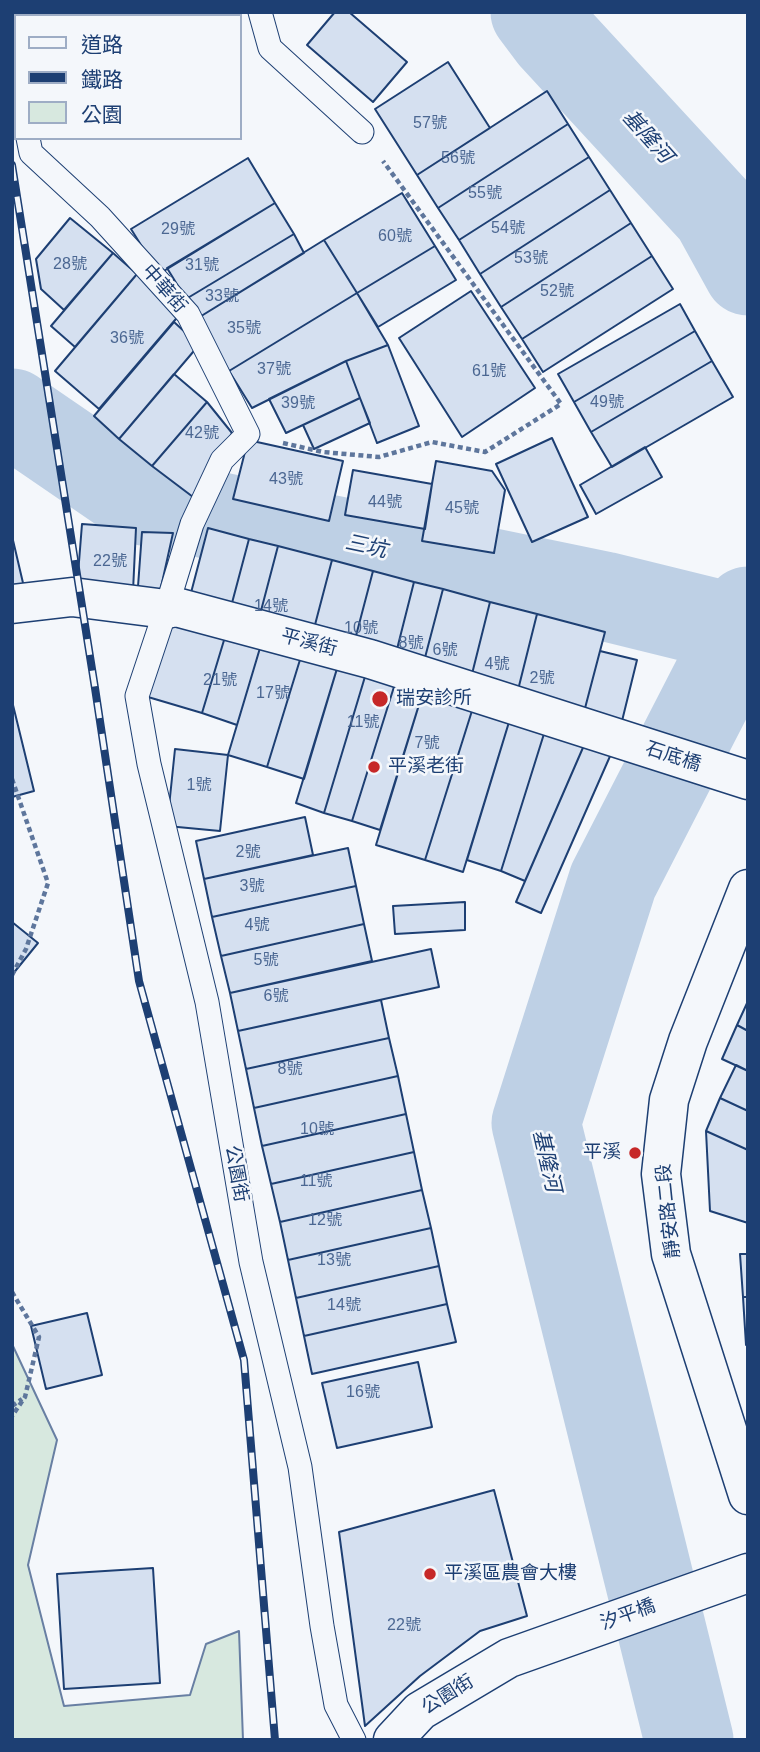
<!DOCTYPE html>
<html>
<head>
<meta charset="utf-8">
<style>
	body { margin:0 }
	#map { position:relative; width:760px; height:1752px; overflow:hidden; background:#f4f7fb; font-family:Helvetica,"Noto Sans TC",sans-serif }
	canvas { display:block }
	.frame { position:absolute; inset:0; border:14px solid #1d3f73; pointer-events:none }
	.legend { position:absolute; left:14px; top:14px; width:228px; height:126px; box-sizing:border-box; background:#f4f7fb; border:2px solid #9eadc5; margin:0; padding:9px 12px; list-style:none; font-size:21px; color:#1d3f73 }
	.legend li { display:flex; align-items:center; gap:14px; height:35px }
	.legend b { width:35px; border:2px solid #9eadc5 }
</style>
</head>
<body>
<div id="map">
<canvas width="760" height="1752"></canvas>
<div class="frame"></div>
<ul class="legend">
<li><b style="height:9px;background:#f4f7fb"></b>道路</li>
<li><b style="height:9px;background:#1d3f73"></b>鐵路</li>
<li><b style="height:19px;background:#d7e8df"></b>公園</li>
</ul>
</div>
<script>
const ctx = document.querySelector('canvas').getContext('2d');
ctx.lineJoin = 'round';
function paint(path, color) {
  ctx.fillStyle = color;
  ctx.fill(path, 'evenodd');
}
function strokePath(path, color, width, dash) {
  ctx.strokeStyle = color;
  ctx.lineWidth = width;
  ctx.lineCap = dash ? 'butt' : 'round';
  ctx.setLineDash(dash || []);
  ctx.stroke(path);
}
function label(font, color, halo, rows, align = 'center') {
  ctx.font = font + ' Helvetica,"Noto Sans TC",sans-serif';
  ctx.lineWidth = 5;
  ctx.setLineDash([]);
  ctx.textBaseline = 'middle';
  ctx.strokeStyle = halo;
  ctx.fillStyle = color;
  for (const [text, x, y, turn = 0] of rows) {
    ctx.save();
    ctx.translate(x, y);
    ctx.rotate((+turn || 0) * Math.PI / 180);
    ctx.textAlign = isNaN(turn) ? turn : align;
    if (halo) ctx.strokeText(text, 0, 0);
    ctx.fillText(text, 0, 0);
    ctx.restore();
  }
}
const green = new Path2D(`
	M 12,1344 L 57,1440 L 28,1565 L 64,1706 L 190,1695 L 206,1644 L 239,1631 L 243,1740 L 12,1740 Z`);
paint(green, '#d7e8df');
strokePath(green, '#687fa3', 2);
strokePath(new Path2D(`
	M 535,12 L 553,36 L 716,213 L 748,271
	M 12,413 L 139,500 L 604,596 L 742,630
	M 689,1740 L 536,1123 L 613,881 L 742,630 L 748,611`), '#bed0e5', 89);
const building = new Path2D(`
	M 43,12 L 233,12 L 234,16 L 43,16 Z
	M 335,12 L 349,12 L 407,62 L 373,102 L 307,45 Z
	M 448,62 L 490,128 L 417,175 L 375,109 Z
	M 547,91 L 568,124 L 438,208 L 417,175 Z
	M 568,124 L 589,157 L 459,240 L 438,208 Z
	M 589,157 L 610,190 L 480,274 L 459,240 Z
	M 248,158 L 275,203 L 159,274 L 131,229 Z
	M 610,190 L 631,223 L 501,307 L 480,274 Z
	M 402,193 L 435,246 L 357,293 L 324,240 Z
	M 275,203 L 294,234 L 186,299 L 167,268 Z
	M 70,218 L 113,253 L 64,310 L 41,289 L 36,259 Z
	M 631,223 L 652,256 L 522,339 L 501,307 Z
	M 294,234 L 304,253 L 198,318 L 186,299 Z
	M 324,240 L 357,293 L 229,371 L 198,318 Z
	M 435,246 L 456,280 L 378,327 L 357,293 Z
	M 113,253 L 137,274 L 75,347 L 51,326 Z
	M 652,256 L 673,289 L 543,372 L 522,339 Z
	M 137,274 L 181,313 L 99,409 L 55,371 Z
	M 471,291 L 535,388 L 462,437 L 399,338 Z
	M 357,293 L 388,345 L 346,361 L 252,408 L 229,371 Z
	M 680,304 L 695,331 L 574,402 L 558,374 Z
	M 174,322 L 199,345 L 119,439 L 94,416 Z
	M 695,331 L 712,361 L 591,432 L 574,402 Z
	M 388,345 L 419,426 L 377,443 L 346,361 Z
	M 346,361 L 360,398 L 286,433 L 269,399 Z
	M 712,361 L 733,397 L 612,467 L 591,432 Z
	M 174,374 L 207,402 L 152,466 L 119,439 Z
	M 360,398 L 370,423 L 314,449 L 303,425 Z
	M 207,402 L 232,433 L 197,500 L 152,466 Z
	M 552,438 L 588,517 L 532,542 L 496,464 Z
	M 248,440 L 343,461 L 329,521 L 233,499 Z
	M 645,447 L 662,477 L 596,514 L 580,485 Z
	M 436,461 L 492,471 L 505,490 L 494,553 L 422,541 Z
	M 353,470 L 432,484 L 425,529 L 345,515 Z
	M 82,524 L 136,528 L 133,591 L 77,587 Z
	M 208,528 L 249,539 L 228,618 L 187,608 Z
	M 142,532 L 173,533 L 158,601 L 137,600 Z
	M 12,536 L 27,600 L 12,603 Z
	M 249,539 L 278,546 L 257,626 L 228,618 Z
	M 278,546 L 332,560 L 311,640 L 257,626 Z
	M 332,560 L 373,571 L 352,651 L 311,640 Z
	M 373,571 L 414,582 L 394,661 L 352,651 Z
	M 414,582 L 443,589 L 422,669 L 394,661 Z
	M 443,589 L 490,602 L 470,682 L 422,669 Z
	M 490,602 L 537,614 L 517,694 L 470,682 Z
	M 175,610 L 228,627 L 202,713 L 148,697 Z
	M 537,614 L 605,632 L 584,712 L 517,694 Z
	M 228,627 L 263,638 L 237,725 L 202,713 Z
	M 263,638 L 303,650 L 267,767 L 228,755 Z
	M 303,650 L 339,662 L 304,779 L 267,767 Z
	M 600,651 L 637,660 L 622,721 L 584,712 Z
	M 339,662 L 367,670 L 324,813 L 296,803 Z
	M 367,670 L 398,674 L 352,821 L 324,813 Z
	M 398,674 L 426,682 L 380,830 L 352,821 Z
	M 426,682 L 476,698 L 425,860 L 376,845 Z
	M 476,698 L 513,709 L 463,872 L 425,860 Z
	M 12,701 L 34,791 L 12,797 Z
	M 513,709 L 548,721 L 501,871 L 467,860 Z
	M 548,721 L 585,743 L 525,881 L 501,871 Z
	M 585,743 L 611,754 L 541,913 L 516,902 Z
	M 175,749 L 228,755 L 220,831 L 167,826 Z
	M 305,817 L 313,855 L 204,879 L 196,841 Z
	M 348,848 L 356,886 L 212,917 L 204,879 Z
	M 356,886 L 364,924 L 221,956 L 212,917 Z
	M 465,902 L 465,930 L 395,934 L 393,906 Z
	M 12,922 L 38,943 L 12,975 Z
	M 364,924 L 372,961 L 230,993 L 221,956 Z
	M 431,949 L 439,987 L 238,1031 L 230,993 Z
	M 381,1000 L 389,1038 L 246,1069 L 238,1031 Z
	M 748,1001 L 748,1031 L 737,1025 Z
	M 737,1025 L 748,1031 L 748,1071 L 722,1059 Z
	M 389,1038 L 398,1076 L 254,1108 L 246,1069 Z
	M 736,1065 L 748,1071 L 748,1111 L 720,1098 Z
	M 398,1076 L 406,1114 L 262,1146 L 254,1108 Z
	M 720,1098 L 748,1111 L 748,1150 L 706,1131 Z
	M 406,1114 L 414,1152 L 271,1184 L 262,1146 Z
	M 706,1131 L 748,1150 L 748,1223 L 710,1211 Z
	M 414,1152 L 422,1190 L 280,1222 L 271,1184 Z
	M 422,1190 L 431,1228 L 288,1260 L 280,1222 Z
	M 431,1228 L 439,1266 L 296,1298 L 288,1260 Z
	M 740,1254 L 748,1254 L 748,1297 L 743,1297 Z
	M 439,1266 L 447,1304 L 304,1336 L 296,1298 Z
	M 743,1297 L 748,1297 L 748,1345 L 746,1345 Z
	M 447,1304 L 456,1342 L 312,1374 L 304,1336 Z
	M 87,1313 L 102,1375 L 46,1389 L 31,1326 Z
	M 418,1362 L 432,1427 L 337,1448 L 322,1383 Z
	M 494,1490 L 527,1616 L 480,1631 L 420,1676 L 365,1726 L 339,1532 Z
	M 153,1568 L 160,1683 L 64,1689 L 57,1574 Z`);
paint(building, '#d5e0f0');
strokePath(building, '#1d3f73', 2);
const lane = new Path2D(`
	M 260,12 L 270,48 L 362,132
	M 12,56 L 16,74
	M 28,138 L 31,153 L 100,217 L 188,314 L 248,434 L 222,460 L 192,524 L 166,609 L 137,696 L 149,764 L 207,1002 L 251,1262 L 300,1467 L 322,1626 L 336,1705 L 354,1740`);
const street = new Path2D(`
	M 12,604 L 72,597 L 166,609 L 176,607 L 370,659 L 748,780`);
const secondary = new Path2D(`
	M 748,889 L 688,1041 L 669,1100 L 661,1174 L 671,1254 L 748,1495
	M 393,1740 L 420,1711 L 509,1658 L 748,1573`);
strokePath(lane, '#1d3f73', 25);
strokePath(street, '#1d3f73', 41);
strokePath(secondary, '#1d3f73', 41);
strokePath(new Path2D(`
	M 283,443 L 323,452 L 379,457 L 432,442 L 485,452 L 561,404 L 383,161
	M 12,779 L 48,883 L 26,949 L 12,975
	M 12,1292 L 39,1337 L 25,1397 L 12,1416
	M 12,1406 L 22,1399`), '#5e769c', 4.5, [5, 3.5]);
strokePath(lane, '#f4f7fb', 23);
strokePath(street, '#f4f7fb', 38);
strokePath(secondary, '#f4f7fb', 38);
const rail = new Path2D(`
	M 12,165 L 95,688 L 139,981 L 244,1360 L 275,1740`);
strokePath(rail, '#1d3f73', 8);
strokePath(rail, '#f4f7fb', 5, [16]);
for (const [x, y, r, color] of [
	[380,699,9,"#c62828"],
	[374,767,7,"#c62828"],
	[635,1153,7,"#c62828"],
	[430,1574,7,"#c62828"]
]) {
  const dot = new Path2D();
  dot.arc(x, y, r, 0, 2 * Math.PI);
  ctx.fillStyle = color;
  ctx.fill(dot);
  strokePath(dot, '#f4f7fb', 2.5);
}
label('16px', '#4b6792', null, [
	["57號",430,124],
	["56號",458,159],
	["55號",485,194],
	["54號",508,229],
	["29號",178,230],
	["60號",395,237],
	["53號",531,259],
	["28號",70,265],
	["31號",202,266],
	["52號",557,292],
	["33號",222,297],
	["35號",244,329],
	["36號",127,339],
	["37號",274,370],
	["61號",489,372],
	["49號",607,403],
	["39號",298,404],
	["42號",202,434],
	["43號",286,480],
	["44號",385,503],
	["45號",462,509],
	["22號",110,562],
	["14號",271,607],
	["10號",361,629],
	["8號",411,644],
	["6號",445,651],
	["4號",497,665],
	["2號",542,679],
	["21號",220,681],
	["17號",273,694],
	["11號",363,723],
	["7號",427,744],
	["1號",199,786],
	["2號",248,853],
	["3號",252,887],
	["4號",257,926],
	["5號",266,961],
	["6號",276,997],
	["8號",290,1070],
	["10號",317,1130],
	["11號",316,1182],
	["12號",325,1221],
	["13號",334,1261],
	["14號",344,1306],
	["16號",363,1393],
	["22號",404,1626]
]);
label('19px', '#1d3f73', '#f4f7fb', [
	["中華街",164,289,49],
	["平溪街",309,643,15],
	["石底橋",673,757,18],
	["公園街",236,1174,80],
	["靜安路二段",669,1211,-96],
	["汐平橋",628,1615,-20],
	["公園街",448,1695,-32]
]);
label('19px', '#1d3f73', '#f4f7fb', [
	["瑞安診所",396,699],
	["平溪老街",388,767],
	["平溪",621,1153,"right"],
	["平溪區農會大樓",444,1574]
], 'left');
label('italic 21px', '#1d3f73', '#f4f7fb', [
	["基隆河",647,137,48],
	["三坑",366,547,12],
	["基隆河",546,1161,77]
]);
</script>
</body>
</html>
